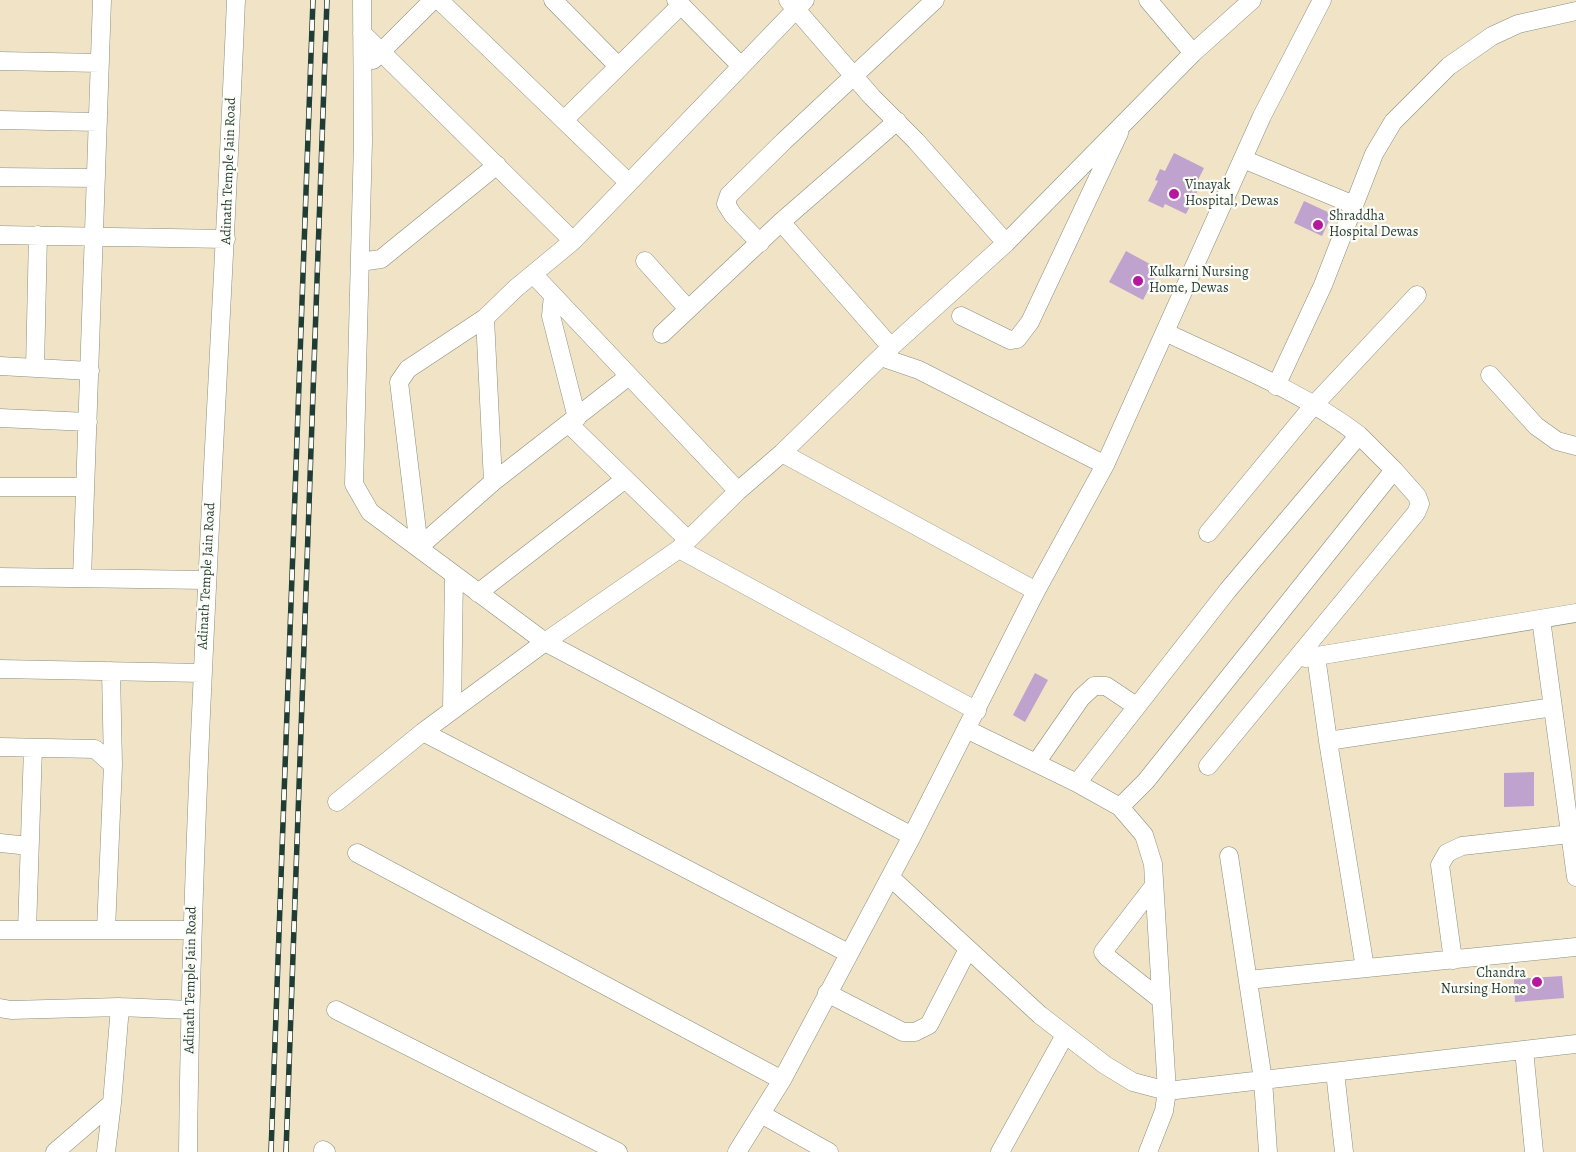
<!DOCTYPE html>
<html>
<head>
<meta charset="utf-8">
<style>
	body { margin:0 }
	canvas { display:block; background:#f0e3c6 }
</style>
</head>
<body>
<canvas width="1576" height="1152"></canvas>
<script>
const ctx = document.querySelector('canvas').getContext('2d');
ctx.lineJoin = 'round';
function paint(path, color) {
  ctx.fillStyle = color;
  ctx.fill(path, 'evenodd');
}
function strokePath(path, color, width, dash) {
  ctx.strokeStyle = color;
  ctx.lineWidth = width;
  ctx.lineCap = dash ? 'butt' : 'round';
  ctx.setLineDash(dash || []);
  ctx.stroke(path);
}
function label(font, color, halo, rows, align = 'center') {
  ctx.font = font + ' Alegreya,serif';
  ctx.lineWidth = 4.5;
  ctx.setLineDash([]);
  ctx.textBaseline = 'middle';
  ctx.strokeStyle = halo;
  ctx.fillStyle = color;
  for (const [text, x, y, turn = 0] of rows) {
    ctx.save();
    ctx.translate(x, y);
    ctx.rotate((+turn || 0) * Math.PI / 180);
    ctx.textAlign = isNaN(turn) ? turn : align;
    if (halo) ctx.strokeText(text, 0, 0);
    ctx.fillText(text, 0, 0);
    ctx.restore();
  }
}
paint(new Path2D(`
	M 1174,153 L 1204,168 L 1196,184 L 1200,186 L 1186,214 L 1165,204 L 1163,208 L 1148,201 L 1158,181 L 1155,180 L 1160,169 L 1165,171 Z
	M 1304,201 L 1332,214 L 1322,236 L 1294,223 Z
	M 1126,251 L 1159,269 L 1143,300 L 1109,282 Z
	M 1035,673 L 1048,680 L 1025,722 L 1013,715 Z
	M 1534,772 L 1534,806 L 1504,807 L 1504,773 Z
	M 1562,976 L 1564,998 L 1515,1002 L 1514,979 Z`), '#c0a2ce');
const minor = new Path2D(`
	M 362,0 L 363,141 L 354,484 L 370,512 L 545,642 L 912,836
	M 439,0 L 629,183
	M 553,0 L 618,66
	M 676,0 L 741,66
	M 788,0 L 872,97 L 916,141 L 1006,243
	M 1148,0 L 1193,53
	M 362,33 L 573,241
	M 373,60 L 433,0
	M 0,61 L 100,63
	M 0,120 L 98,122
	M 564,120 L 681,5
	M 1243,159 L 1354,205
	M 0,177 L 96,178
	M 781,222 L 891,347
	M 0,235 L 226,239
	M 760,243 L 733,215 L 726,204 L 729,195 L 784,141 L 935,0
	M 645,261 L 688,309
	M 360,262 L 381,259 L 497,165
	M 533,274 L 738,491
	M 553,295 L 551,316 L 577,418
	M 961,316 L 1010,340 L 1017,339 L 1030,322 L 1119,133
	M 485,318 L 493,482
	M 662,334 L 781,222 L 897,121
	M 881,357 L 919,370 L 1105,465
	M 0,366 L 90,371
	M 35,368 L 38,235
	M 1490,375 L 1536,426 L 1557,441 L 1576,446
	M 1276,386 L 1323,285 L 1374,154 L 1393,122 L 1449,66 L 1492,36 L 1518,24 L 1576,11
	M 0,418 L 88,422
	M 569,424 L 688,540
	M 782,453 L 1036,591
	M 0,487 L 85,487
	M 1208,533 L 1313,406 L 1417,295
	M 419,547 L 399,382 L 408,369 L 485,318 L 516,288 L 573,241 L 805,0
	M 419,547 L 493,482 L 629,376
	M 679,549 L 977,711
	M 0,577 L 206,580
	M 82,578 L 102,0
	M 478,593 L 624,480
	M 1541,619 L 1576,877
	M 1316,656 L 1328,741 L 1365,968
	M 1305,658 L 1576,613
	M 0,669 L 202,673
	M 111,671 L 113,765
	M 452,710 L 454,575
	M 966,729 L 1077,783 L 1120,807 L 1144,835 L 1153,864 L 1167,1091 L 1164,1111 L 1148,1152
	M 423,732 L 848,953
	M 1328,741 L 1553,707
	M 0,747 L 95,749 L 113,765 L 106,930
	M 1036,763 L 1081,698 L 1094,686 L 1106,686 L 1136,706
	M 1208,766 L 1416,513 L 1420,504 L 1417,496 L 1394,470
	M 1077,783 L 1228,590 L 1359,435 C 1301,391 1230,363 1165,332
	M 337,802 L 423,732 L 545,642 L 679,549 L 738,491 L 782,453 L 891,347 L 1006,243 L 1193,53 L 1252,0
	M 1120,807 L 1146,781 L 1394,470 L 1359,435
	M 0,843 L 29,846
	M 357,853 L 782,1080
	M 1229,856 L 1263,1080 L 1268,1152
	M 890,877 L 1040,1015 L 1105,1065 L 1133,1082 L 1167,1091 L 1576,1044
	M 1153,887 L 1103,952 L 1107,957 L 1160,999
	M 0,930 L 191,930
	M 27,930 L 33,748
	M 1453,960 L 1440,865 L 1447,853 L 1462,846 L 1570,834
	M 1248,980 L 1576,947
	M 827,993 L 903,1032 L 915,1032 L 929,1025 L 968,949
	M 0,1008 L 11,1010 L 120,1007 L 190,1010
	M 336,1010 L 618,1152
	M 1524,1050 L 1534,1152
	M 1335,1072 L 1344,1152
	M 761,1114 L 829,1152
	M 323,1150 L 326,1152
	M 55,1152 L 112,1103 L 120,1007
	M 106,1152 L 112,1103
	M 188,1152 C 192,767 220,384 236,0
	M 737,1152 L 782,1080 L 912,836 L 1036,591 L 1105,465 L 1262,116 L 1322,0
	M 1000,1152 L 1065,1035`);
strokePath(minor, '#88907d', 19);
strokePath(minor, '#fff', 18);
const rail = new Path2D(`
	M 271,1152 L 313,0
	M 286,1152 L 327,0`);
strokePath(rail, '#1f3d34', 5.5);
strokePath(rail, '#fdfcf7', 4, [11]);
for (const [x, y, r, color] of [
	[1174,194,6,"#b5179e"],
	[1318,225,6,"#b5179e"],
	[1138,281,6,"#b5179e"],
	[1537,982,6,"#b5179e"]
]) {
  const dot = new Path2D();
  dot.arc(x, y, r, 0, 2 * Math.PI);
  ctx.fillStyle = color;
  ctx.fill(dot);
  strokePath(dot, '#fdfcf7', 2);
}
label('14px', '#1f3d34', '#fdfcf7', [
	["Adinath Temple Jain Road",229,171,-88],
	["Adinath Temple Jain Road",207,576,-87],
	["Adinath Temple Jain Road",191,980,-89]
]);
label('14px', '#1f3d34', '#fdfcf7', [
	["Vinayak",1185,186],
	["Hospital, Dewas",1185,202],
	["Shraddha",1329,217],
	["Hospital Dewas",1329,233],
	["Kulkarni Nursing",1149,273],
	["Home, Dewas",1149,289],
	["Chandra",1526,974,"right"],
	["Nursing Home",1526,990,"right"]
], 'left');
</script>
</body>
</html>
